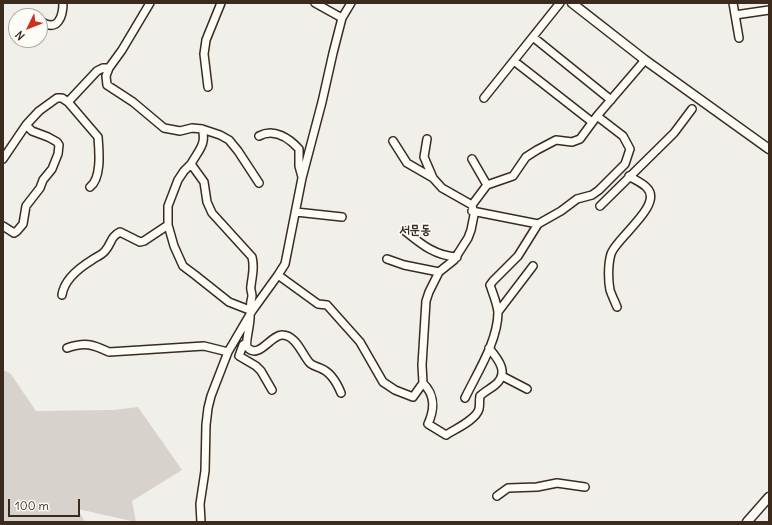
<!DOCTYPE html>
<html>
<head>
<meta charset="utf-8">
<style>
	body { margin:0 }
	#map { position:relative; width:772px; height:525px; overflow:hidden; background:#f1efea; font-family:Delius,sans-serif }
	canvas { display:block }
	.frame { position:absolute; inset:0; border:4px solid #3b2a1e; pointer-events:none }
	.north { position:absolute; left:8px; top:8px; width:40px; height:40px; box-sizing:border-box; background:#fdfcf7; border:1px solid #afa8a0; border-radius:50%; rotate:227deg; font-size:11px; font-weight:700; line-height:16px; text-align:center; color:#3b2a1e }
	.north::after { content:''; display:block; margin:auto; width:14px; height:18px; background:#c8321e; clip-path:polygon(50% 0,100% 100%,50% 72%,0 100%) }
	.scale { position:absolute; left:8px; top:499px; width:72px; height:18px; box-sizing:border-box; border:2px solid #3b2a1e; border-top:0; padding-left:5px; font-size:12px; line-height:14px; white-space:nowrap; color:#3b2a1e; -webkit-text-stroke:3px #fdfcf7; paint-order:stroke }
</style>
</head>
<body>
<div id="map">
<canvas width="772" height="525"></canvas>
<div class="frame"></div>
<div class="north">N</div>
<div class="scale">100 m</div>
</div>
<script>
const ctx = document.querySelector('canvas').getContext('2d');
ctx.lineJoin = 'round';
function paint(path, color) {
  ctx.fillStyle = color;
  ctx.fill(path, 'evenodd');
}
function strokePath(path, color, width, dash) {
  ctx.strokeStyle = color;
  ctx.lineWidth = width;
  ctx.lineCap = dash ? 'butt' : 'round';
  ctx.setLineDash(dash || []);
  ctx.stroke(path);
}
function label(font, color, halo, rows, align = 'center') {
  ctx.font = font + ' Delius,"Poor Story",sans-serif';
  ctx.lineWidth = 3;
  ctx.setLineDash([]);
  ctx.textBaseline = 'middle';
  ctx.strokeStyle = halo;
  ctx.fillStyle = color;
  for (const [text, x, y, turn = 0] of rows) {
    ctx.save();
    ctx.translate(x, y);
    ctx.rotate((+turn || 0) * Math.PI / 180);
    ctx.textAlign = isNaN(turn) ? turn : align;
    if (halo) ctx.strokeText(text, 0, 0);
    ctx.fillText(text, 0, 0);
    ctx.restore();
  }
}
paint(new Path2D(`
	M 3,370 L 10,373 L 36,411 L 113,410 L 138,407 L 182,470 L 132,501 L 136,522 L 78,509 L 85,522 L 3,522 Z`), '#d7d2cc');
const minor = new Path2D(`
	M 315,3 L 342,18
	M 733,3 L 739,38
	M 735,15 L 769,10
	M 42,22 C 58,32 63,16 63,3
	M 533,37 L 611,100
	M 514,61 L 592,122
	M 109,68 L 106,76 L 107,85 L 133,102 L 164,128 L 180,131 L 192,128 L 202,129 L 220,135 L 229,140 L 238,151 L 259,183
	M 208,87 L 204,54 L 206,40 L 221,3
	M 484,98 L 560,3
	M 68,102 L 97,71 L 103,68 L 109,68 L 122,50 L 150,3
	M 202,129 C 207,144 198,151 191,164 L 204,182 L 207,202 L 212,213 L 252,257 C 255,269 252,275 251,286 C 250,289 252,292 252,296 C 251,304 249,303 252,311
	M 259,136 C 274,128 289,138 299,149 L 299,166 L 302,177
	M 427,139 L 424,157 L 433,178
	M 393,141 L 407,163 L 433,178 L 442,188 L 472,205
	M 3,159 L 26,125 L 39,111 L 57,98 L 62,98 L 68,102 L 98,137 C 99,150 102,178 90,187
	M 472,159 L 487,185
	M 191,164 L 184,171 L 178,180 L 168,206 L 168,225 L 174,246 L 183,266 L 195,275 L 229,302 L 252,311
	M 600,206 L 674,133 L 692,109
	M 472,211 L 538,224
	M 296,212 L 342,217
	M 3,226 L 14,233 L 17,231 L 23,224 L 26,206 L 40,188 L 43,180 L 52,169 L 58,154 L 59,145 L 57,142 L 48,137 L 32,131 L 26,125
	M 405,231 C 421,244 435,256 457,257
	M 387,259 L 404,265 L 439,272
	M 278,275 L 318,304 L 327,305 L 360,342 L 383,382 L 395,390 L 413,397 L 423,383
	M 62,295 C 64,280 79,268 92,260 C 96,257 102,255 105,251 C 112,243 110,237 120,232 L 140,242 L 144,241 L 168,225
	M 617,307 C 615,302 612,296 610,290 C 608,280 608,264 611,254 C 615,239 664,205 647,188 C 643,183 635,180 629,176
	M 498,312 L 533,266
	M 250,315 C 251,324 244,344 248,348 C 259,359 271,335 282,335 C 296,335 302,354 309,362 C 312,366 316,366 320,368 C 331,372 337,383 341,393
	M 246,343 L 243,345 L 239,356 L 256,366 L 261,371 L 272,390
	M 67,348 C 85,342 92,344 109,352 L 204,346 L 228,352
	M 489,348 C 498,359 510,373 495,385 C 490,389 484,392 480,396 C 479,401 480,405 479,409 C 476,420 455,429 446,435 L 428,424 C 435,408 435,395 423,383 L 422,365 L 426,301 L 429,292 L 439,272 L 454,260 L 468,238 L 471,230 L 474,215 L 472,205 L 487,185 L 513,176 L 526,157 L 537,150 L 556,140 L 572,142 L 580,139 L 597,116
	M 502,376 L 527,389
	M 465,398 C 477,373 498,341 498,312 C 497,303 493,294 490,285 L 493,281 L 518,256 L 538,224 L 561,211 L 577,199 L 592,195 L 599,190 L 625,164 L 630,149 L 623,136 L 597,116 L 645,60
	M 497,496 L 508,488 L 537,487 L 557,483 L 585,487
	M 201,522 L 200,504 L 205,471 L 206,425 L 208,408 L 211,396 L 228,352 L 252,311 L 278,275 L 285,264 L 302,178 L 322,102 L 333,53 L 342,18 L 351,3`);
const major = new Path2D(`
	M 572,3 L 645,60 L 769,149
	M 747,522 L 769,497`);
strokePath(minor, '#3b2a1e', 10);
strokePath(major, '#3b2a1e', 11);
strokePath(minor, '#fdfcf7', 7);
strokePath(major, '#fdfcf7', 8);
label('bold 13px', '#3b2a1e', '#fdfcf7', [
	["서문동",415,230]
]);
</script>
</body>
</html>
